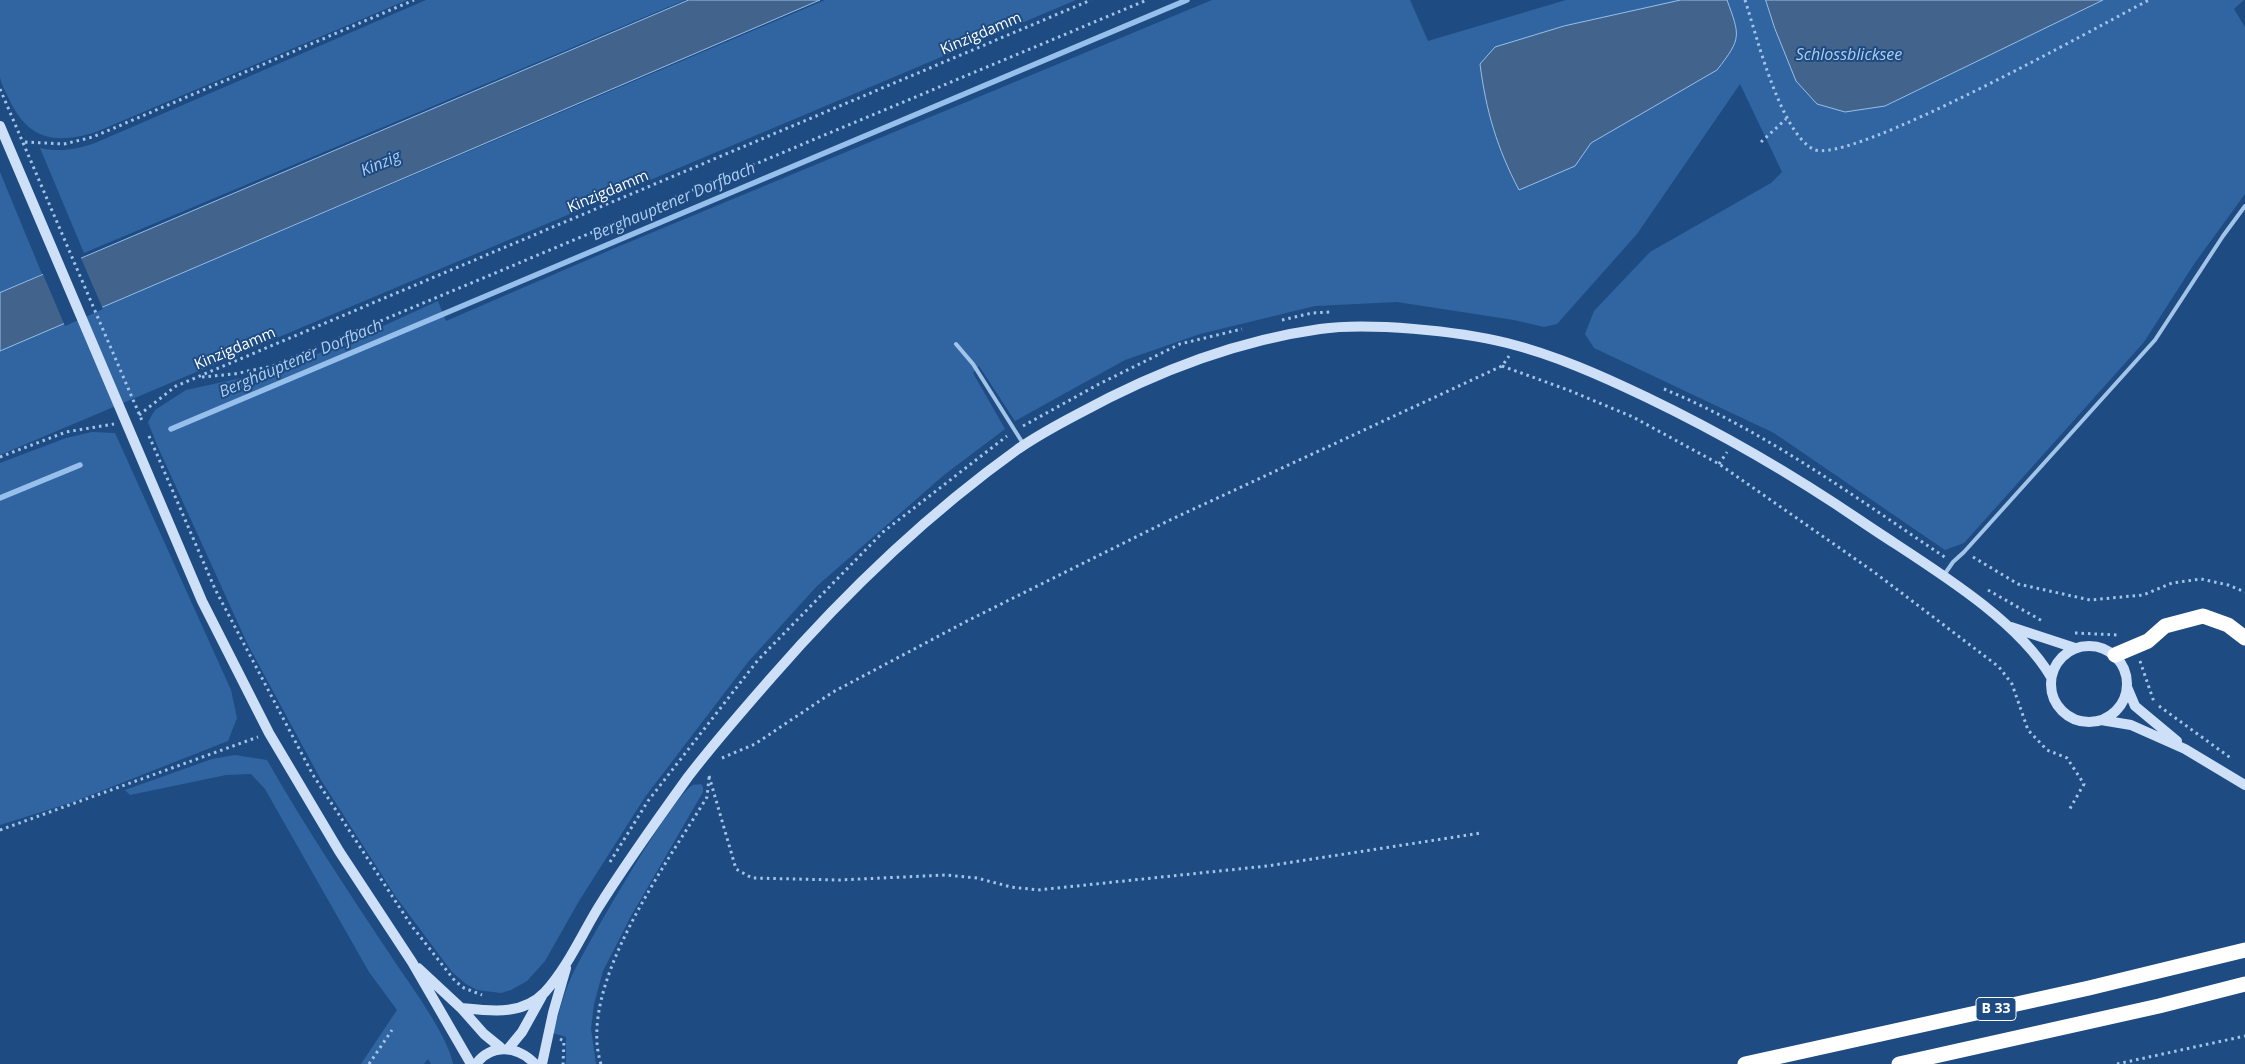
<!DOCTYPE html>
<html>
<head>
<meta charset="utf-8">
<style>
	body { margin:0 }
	canvas { display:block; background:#1d4b82 }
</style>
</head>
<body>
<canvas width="2245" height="1064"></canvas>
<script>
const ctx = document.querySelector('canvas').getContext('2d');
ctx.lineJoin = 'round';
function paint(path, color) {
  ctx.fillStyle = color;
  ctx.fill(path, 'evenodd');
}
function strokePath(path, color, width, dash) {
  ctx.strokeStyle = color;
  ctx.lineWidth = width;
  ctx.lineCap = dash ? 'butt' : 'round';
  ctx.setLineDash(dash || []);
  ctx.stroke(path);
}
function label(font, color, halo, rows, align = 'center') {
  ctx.font = font + ' "Open Sans",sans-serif';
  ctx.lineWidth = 4;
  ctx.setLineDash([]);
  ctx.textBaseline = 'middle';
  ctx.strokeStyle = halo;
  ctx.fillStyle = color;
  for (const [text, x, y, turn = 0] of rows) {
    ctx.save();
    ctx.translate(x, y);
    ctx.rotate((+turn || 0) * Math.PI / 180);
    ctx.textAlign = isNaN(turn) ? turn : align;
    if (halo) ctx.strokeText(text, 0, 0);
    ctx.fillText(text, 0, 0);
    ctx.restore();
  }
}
paint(new Path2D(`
	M 0,0 L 407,0 L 96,132 C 57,144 29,141 10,101 C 7,94 1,85 0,77 C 0,52 0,25 0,0 Z
	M 426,0 L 685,0 L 84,253 L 40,148 C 60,152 75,150 95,143 Z
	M 825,0 L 1076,0 L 0,455 L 0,351 Z
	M 1212,0 L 1410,0 L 1428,41 L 1566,0 L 1766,0 L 1775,29 L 1885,106 L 2103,0 L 2244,0 L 2234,9 L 2245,27 L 2245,194 L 2194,264 L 2144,342 L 1964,543 L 1945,550 L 1774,433 L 1594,348 L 1585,334 L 1594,311 L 1650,252 L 1771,183 L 1782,172 L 1740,84 L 1637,234 L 1557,324 L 1544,327 L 1514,320 L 1397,302 L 1315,306 L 1200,334 L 1125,360 L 1015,421 L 979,366 L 973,373 L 1005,429 L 944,475 L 817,586 L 748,662 L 645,797 L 579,901 L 545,961 L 527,981 L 511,990 L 501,993 L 477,990 L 466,984 L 452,972 L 396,897 L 321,780 L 247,643 L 157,445 L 148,422 L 155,410 L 186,390 L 278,370 L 361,336 L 438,301 L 446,321 L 615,248 Z
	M 0,172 L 42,274 L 0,293 Z
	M 92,432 L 115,433 L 231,690 L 237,718 L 228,741 L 73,802 L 0,825 L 0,463 L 66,438 Z
	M 235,755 L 267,760 C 305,827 348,891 391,956 C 408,982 448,1035 453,1064 L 431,1064 L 428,1059 L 424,1064 L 361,1064 L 397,1010 L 369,972 L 265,789 L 251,774 L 226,775 L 130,795 L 125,790 L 212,759 Z
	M 701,784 L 703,787 L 703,792 L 631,916 L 603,971 L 594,1004 L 591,1029 L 596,1064 L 566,1064 L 566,1037 L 553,1033 C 559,1014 563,995 571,978 C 583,951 673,794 693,785 C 695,784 698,785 701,784 Z`), '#3165a1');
const water = new Path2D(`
	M 689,0 L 820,0 L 0,351 L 0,293 Z
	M 1681,0 L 1727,0 C 1740,36 1742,38 1717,70 L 1591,143 L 1575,166 L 1519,190 C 1497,148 1486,111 1480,64 L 1495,47 L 1564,26 Z
	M 1766,0 L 2103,0 L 1885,106 L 1845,112 L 1817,104 L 1796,81 L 1775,29 Z`);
paint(water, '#42648c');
strokePath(water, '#96bfeb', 1);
paint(new Path2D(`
	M 80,256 L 103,309 L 65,326 L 42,272 Z`), '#1d4b82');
strokePath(new Path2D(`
	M 171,429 L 1187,0
	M 0,498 L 80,465`), '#96bfeb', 5.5);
strokePath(new Path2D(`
	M 1745,0 C 1757,37 1780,131 1813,149 C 1846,168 2104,23 2149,0
	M 0,89 L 143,423
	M 25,142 L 64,144 L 93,137 L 414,0
	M 1761,142 L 1786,119
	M 1282,320 L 1312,313 L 1330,312
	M 1502,366 L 1568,390 L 1633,417 L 1719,464 L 1874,572 L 1999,667 L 2012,684 L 2028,730 L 2047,750 L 2067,758 L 2084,784 L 2068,812
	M 202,377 L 234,374 L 273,366 L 1147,0
	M 1664,389 C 1765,431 1855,497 1946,558
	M 139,415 L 176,386 L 1091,0
	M 1023,426 L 1099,384 L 1180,344 L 1242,329
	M 149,436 L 215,589 L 313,775 L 411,925 L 455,981 L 464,988 L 482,995
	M 0,457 L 66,432 L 114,424
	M 1719,464 L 1727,452
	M 1973,557 L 2018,584 L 2090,600 L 2143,595 L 2172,583 L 2201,579 L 2228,585 L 2245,592
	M 1988,590 L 2044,622
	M 2075,633 L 2118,635
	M 2140,661 L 2154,702
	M 2159,706 L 2232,759
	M 722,758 L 755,744 L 833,692 L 969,620 L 1170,520 L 1502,366 L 1509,356
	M 709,776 L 736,869 L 752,878 L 839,880 L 946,875 L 977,878 L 1011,887 L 1038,890 L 1267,866 L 1481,833
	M 0,830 L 258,737
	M 610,862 L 648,801 L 758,660 L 883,532 L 1007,436
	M 560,1039 L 564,1041 L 563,1064
	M 369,1064 L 392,1030
	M 601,1064 C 576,986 668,862 707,797 L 709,778
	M 2117,1064 L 2245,1036`), '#a3c4e9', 3, [2.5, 4]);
strokePath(new Path2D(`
	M 956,344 L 973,364 L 1024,445
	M 1944,575 L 1953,562 L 1964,552 L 2155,340 L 2223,236 L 2245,206`), '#a3c4e9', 4);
strokePath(new Path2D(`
	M 0,126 L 202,601 L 269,733 L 339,851 L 412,962 L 471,1064
	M 2011,627 L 2075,648
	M2051 684a38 38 0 1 1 76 0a38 38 0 1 1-76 0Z
	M 2127,687 L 2135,706 L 2177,741
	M 2101,720 L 2131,725 L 2185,749 L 2245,785
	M 418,968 L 461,1008 L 484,1034 L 500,1047 L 498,1050
	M 461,1008 C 491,1011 522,1016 545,992 C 567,968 581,936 598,908 C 626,863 657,820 688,777 C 714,743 743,710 771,678 C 845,593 926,515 1018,449 C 1037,436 1057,425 1078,414 C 1153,373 1234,341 1320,329 C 1369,322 1458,331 1507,343 C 1555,355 1602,376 1646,397 C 1721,433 1792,474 1861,521 C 1921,562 2014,614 2051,677
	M 508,1049 L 522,1032 L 542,996
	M 476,1064 C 492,1043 518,1046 535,1064
	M 542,1064 L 553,1013 L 566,968`), '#cee0f7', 10);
strokePath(new Path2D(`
	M 2115,655 L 2148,641 L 2165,626 L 2203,616 L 2228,625 L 2245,638
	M 1745,1064 L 2089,988 L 2245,950
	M 1899,1064 L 2159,1006 L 2245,984`), '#fff', 15);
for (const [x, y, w] of [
	[1996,1009,40]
]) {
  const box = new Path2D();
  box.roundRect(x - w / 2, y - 11.5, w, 23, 4);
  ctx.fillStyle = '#1d4b82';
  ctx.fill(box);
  strokePath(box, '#fff', 1);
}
label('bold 14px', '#fff', null, [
	["B 33",1996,1009]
]);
label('15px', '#fff', '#1d4b82', [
	["Kinzigdamm",981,34,-23],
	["Kinzigdamm",608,192,-23],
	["Kinzigdamm",235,349,-23]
]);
label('italic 16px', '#aecef1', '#1d4b82', [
	["Schlossblicksee",1849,55],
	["Kinzig",381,164,-23],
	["Berghauptener Dorfbach",674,202,-23],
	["Berghauptener Dorfbach",301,359,-23]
]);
</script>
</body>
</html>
